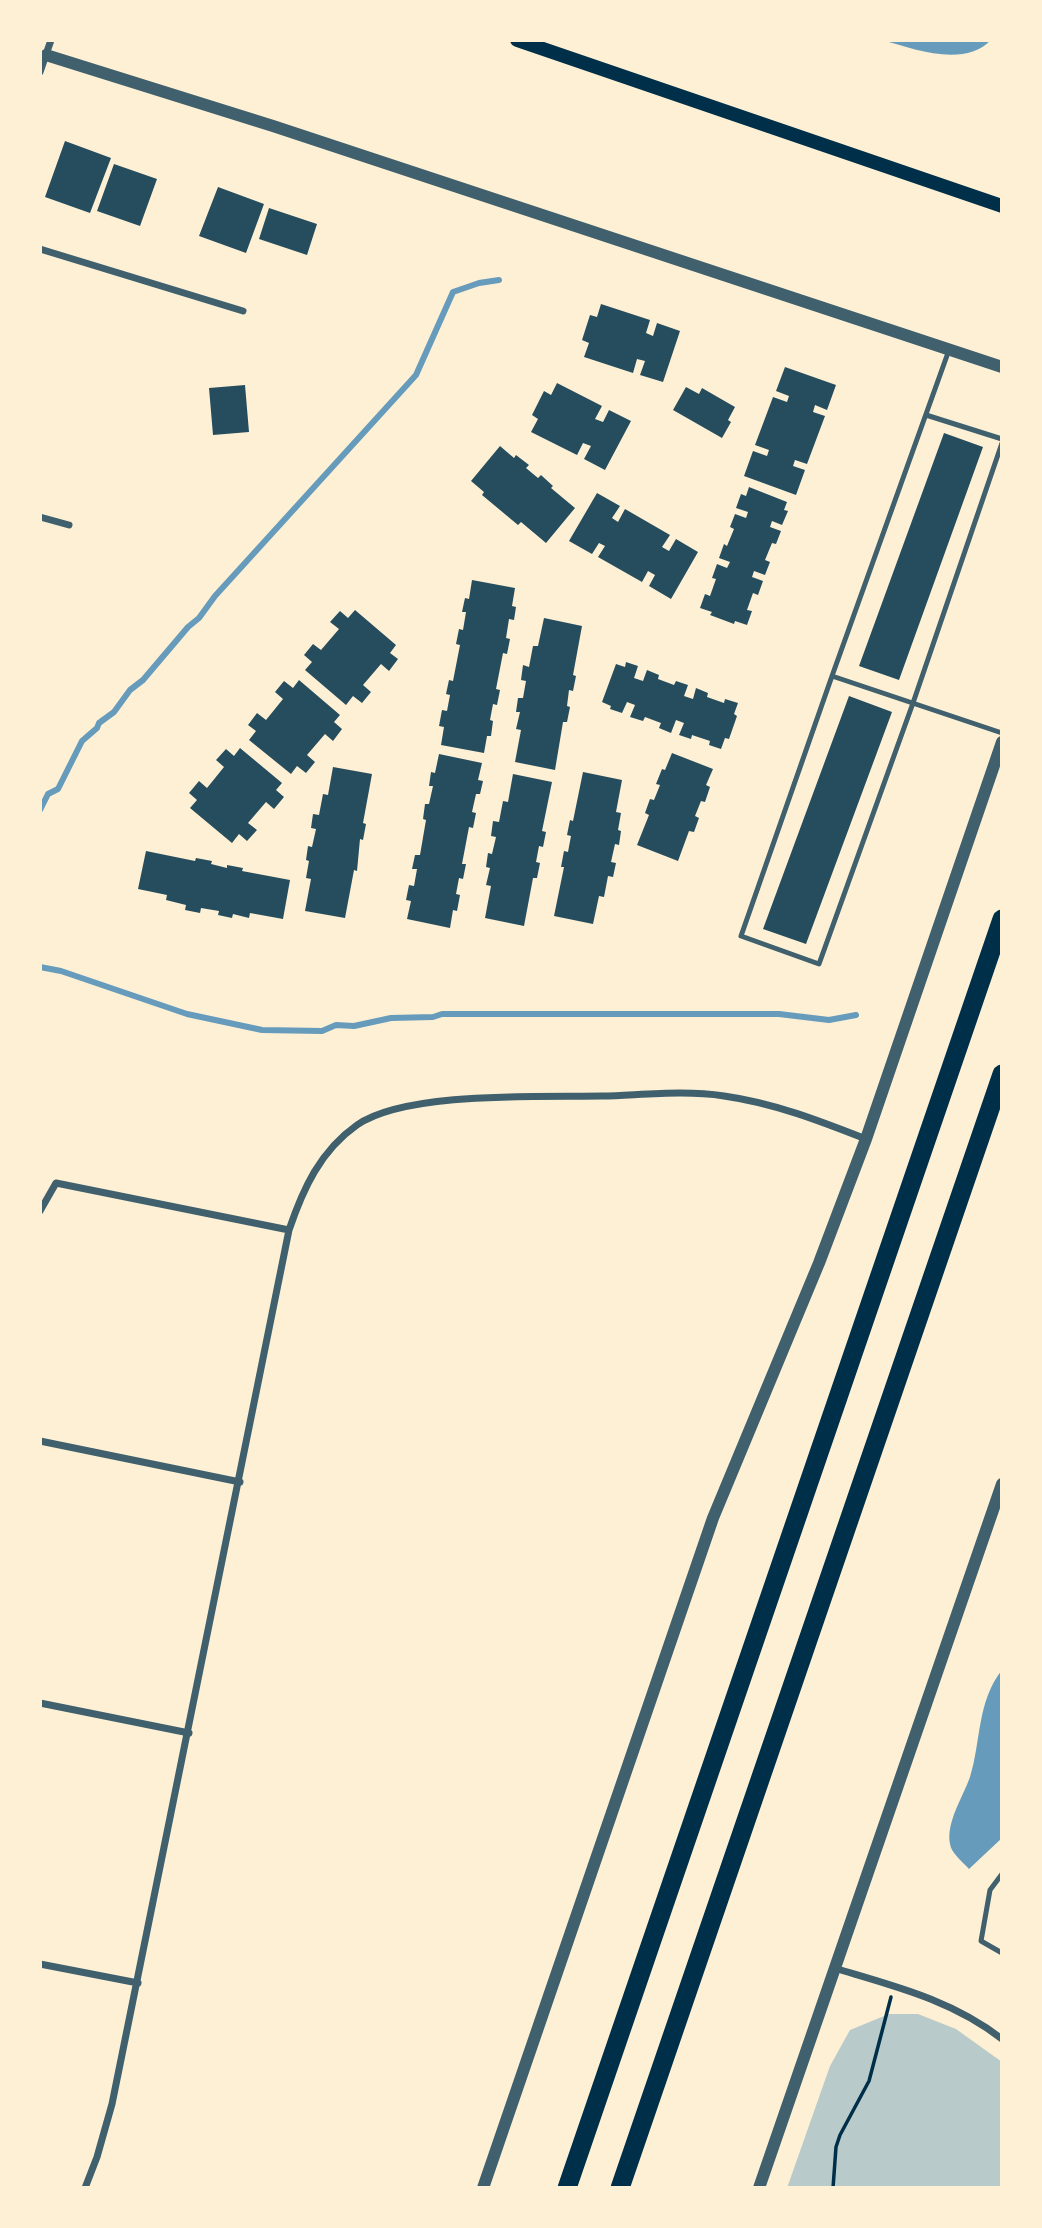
<!DOCTYPE html>
<html>
<head>
<meta charset="utf-8">
<style>
	body { margin:0 }
	#map { position:relative; width:1042px; height:2228px; overflow:hidden; background:#fdf0d5; font-family:"Alegreya Sans",sans-serif }
	canvas { display:block }
	.frame { position:absolute; inset:0; border:42px solid #fdf0d5; pointer-events:none }
</style>
</head>
<body>
<div id="map">
<canvas width="1042" height="2228"></canvas>
<div class="frame"></div>
</div>
<script>
const ctx = document.querySelector('canvas').getContext('2d');
ctx.lineJoin = 'round';
function paint(path, color) {
  ctx.fillStyle = color;
  ctx.fill(path, 'evenodd');
}
function strokePath(path, color, width, dash) {
  ctx.strokeStyle = color;
  ctx.lineWidth = width;
  ctx.lineCap = dash ? 'butt' : 'round';
  ctx.setLineDash(dash || []);
  ctx.stroke(path);
}
paint(new Path2D(`
	M 889,2014 L 918,2014 L 956,2029 L 1002,2062 L 1002,2188 L 787,2188 L 830,2066 L 850,2030 Z`), '#b9caca');
paint(new Path2D(`
	M 882,40 L 991,40 C 964,68 914,49 882,40 Z
	M 1002,1670 L 1002,1838 L 969,1869 C 963,1862 951,1853 950,1844 C 946,1822 963,1797 970,1777 C 981,1742 977,1701 1002,1670 Z`), '#669bbc');
strokePath(new Path2D(`
	M 40,810 L 48,794 L 58,789 L 82,741 L 97,728 L 99,723 L 114,712 L 130,690 L 143,680 L 188,627 L 199,618 L 215,596 L 416,375 L 453,292 L 479,283 L 499,280
	M 40,967 L 61,971 L 187,1014 L 262,1030 L 322,1031 L 336,1025 L 354,1026 L 391,1018 L 433,1017 L 442,1014 L 779,1014 L 829,1020 L 856,1015`), '#669bbc', 6);
paint(new Path2D(`
	M 65,141 L 111,158 L 90,213 L 45,197 Z
	M 114,164 L 157,179 L 140,226 L 97,211 Z
	M 218,187 L 264,204 L 246,253 L 199,236 Z
	M 269,208 L 317,224 L 307,255 L 259,239 Z
	M 601,304 L 650,320 L 646,333 L 653,336 L 657,323 L 680,331 L 663,382 L 640,375 L 645,361 L 637,359 L 633,373 L 584,357 L 589,343 L 582,340 L 590,315 L 597,317 Z
	M 785,367 L 836,385 L 827,410 L 815,405 L 813,412 L 825,416 L 807,464 L 795,460 L 793,466 L 805,470 L 796,495 L 744,476 L 753,451 L 767,456 L 769,450 L 755,445 L 773,397 L 787,402 L 789,396 L 776,391 Z
	M 557,383 L 602,406 L 595,419 L 603,422 L 609,410 L 631,421 L 605,470 L 584,459 L 591,446 L 583,443 L 577,455 L 531,432 L 538,419 L 532,415 L 544,391 L 551,395 Z
	M 245,385 L 249,432 L 213,435 L 209,388 Z
	M 686,387 L 699,394 L 702,388 L 735,407 L 728,420 L 731,422 L 722,438 L 673,410 Z
	M 944,433 L 983,447 L 899,680 L 859,666 Z
	M 500,446 L 514,458 L 516,455 L 529,465 L 526,468 L 538,478 L 541,475 L 553,486 L 551,488 L 575,508 L 546,543 L 521,522 L 518,525 L 482,495 L 484,492 L 471,481 Z
	M 749,487 L 787,502 L 784,510 L 788,511 L 782,525 L 772,521 L 770,527 L 781,531 L 776,544 L 772,543 L 765,560 L 770,562 L 765,575 L 754,571 L 752,577 L 763,581 L 758,595 L 753,593 L 747,610 L 752,611 L 747,625 L 735,621 L 734,624 L 710,615 L 712,612 L 700,608 L 705,594 L 710,596 L 716,579 L 712,578 L 717,564 L 727,568 L 730,562 L 719,558 L 724,544 L 727,546 L 734,529 L 730,527 L 735,514 L 746,518 L 748,512 L 736,508 L 741,494 L 746,496 Z
	M 597,493 L 620,506 L 612,518 L 618,522 L 625,509 L 670,535 L 662,547 L 669,551 L 676,539 L 698,552 L 671,599 L 649,586 L 655,575 L 648,571 L 642,582 L 598,557 L 605,546 L 599,543 L 592,554 L 569,541 Z
	M 472,580 L 515,588 L 512,606 L 516,607 L 514,620 L 509,619 L 506,638 L 510,639 L 507,654 L 503,653 L 496,689 L 500,690 L 497,705 L 493,704 L 490,720 L 493,721 L 491,736 L 487,736 L 484,753 L 441,745 L 444,727 L 439,726 L 442,710 L 447,711 L 450,695 L 446,694 L 449,680 L 453,681 L 460,645 L 456,644 L 459,629 L 463,630 L 466,612 L 462,612 L 465,598 L 469,599 Z
	M 355,610 L 396,645 L 390,653 L 398,659 L 389,671 L 381,664 L 363,685 L 371,692 L 362,703 L 353,696 L 346,705 L 305,670 L 312,662 L 304,655 L 313,644 L 321,650 L 339,629 L 330,622 L 340,611 L 348,618 Z
	M 544,618 L 582,626 L 573,675 L 576,676 L 573,691 L 569,690 L 567,706 L 570,707 L 567,722 L 563,722 L 555,770 L 515,762 L 521,730 L 516,729 L 520,712 L 516,712 L 518,698 L 523,698 L 526,681 L 521,680 L 523,665 L 529,667 L 533,646 L 538,646 Z
	M 626,662 L 638,666 L 634,678 L 643,681 L 647,670 L 659,675 L 658,679 L 674,685 L 676,681 L 688,685 L 684,696 L 693,699 L 696,688 L 708,693 L 707,697 L 724,703 L 725,699 L 738,703 L 734,714 L 737,716 L 729,739 L 725,738 L 721,749 L 709,745 L 710,741 L 692,735 L 691,739 L 679,735 L 684,723 L 676,720 L 671,733 L 659,728 L 661,723 L 645,717 L 643,721 L 630,717 L 635,705 L 627,702 L 622,713 L 610,709 L 611,706 L 602,702 L 616,664 L 625,667 Z
	M 299,680 L 340,715 L 334,722 L 342,729 L 333,741 L 325,734 L 307,755 L 315,762 L 306,773 L 297,766 L 291,774 L 249,740 L 256,731 L 248,725 L 257,713 L 266,720 L 283,699 L 275,692 L 284,681 L 293,688 Z
	M 849,696 L 892,712 L 806,944 L 763,929 Z
	M 240,748 L 282,783 L 276,790 L 284,797 L 274,809 L 266,802 L 248,823 L 257,830 L 247,841 L 239,834 L 232,843 L 190,808 L 197,800 L 189,793 L 199,781 L 207,788 L 224,767 L 216,760 L 226,749 L 234,756 Z
	M 672,753 L 713,769 L 706,785 L 710,787 L 705,802 L 701,801 L 695,816 L 699,818 L 694,832 L 689,831 L 678,861 L 637,845 L 649,815 L 645,813 L 650,799 L 654,800 L 660,785 L 656,784 L 662,769 L 665,770 Z
	M 439,754 L 482,763 L 478,780 L 483,781 L 480,794 L 476,794 L 472,812 L 476,813 L 473,828 L 469,827 L 462,864 L 466,864 L 463,879 L 459,878 L 456,894 L 460,895 L 457,911 L 453,910 L 450,928 L 407,919 L 411,901 L 406,900 L 409,885 L 414,886 L 417,869 L 412,869 L 415,855 L 420,855 L 426,820 L 423,819 L 425,804 L 429,804 L 433,786 L 429,786 L 431,772 L 435,773 Z
	M 333,767 L 372,774 L 363,823 L 366,824 L 363,840 L 360,839 L 357,871 L 354,870 L 345,918 L 305,911 L 311,879 L 306,878 L 309,861 L 306,860 L 308,846 L 312,847 L 316,829 L 311,828 L 313,814 L 319,815 L 323,794 L 328,795 Z
	M 583,772 L 622,780 L 616,812 L 621,813 L 618,830 L 621,831 L 619,845 L 615,844 L 611,862 L 616,863 L 613,877 L 608,876 L 604,897 L 599,896 L 593,924 L 554,916 L 564,867 L 561,867 L 564,851 L 568,852 L 571,836 L 567,835 L 570,820 L 573,821 Z
	M 513,774 L 552,782 L 542,831 L 546,832 L 543,847 L 539,846 L 536,862 L 540,863 L 537,878 L 533,878 L 524,926 L 485,918 L 491,886 L 486,885 L 490,868 L 486,867 L 488,853 L 492,854 L 496,837 L 491,836 L 493,821 L 499,822 L 503,801 L 508,802 Z
	M 146,851 L 195,861 L 196,858 L 212,861 L 211,864 L 227,868 L 227,865 L 243,868 L 242,871 L 290,880 L 283,919 L 250,913 L 249,918 L 233,914 L 232,918 L 218,915 L 219,911 L 201,908 L 200,913 L 185,910 L 186,905 L 166,900 L 167,895 L 138,889 Z`), '#264d5e');
strokePath(new Path2D(`
	M 833,2188 L 836,2147 L 840,2135 L 869,2081 L 891,1997`), '#003049', 3.5);
strokePath(new Path2D(`
	M 949,350 L 832,676 L 1002,733
	M 926,415 L 1002,439
	M 832,676 L 741,936 L 819,964 L 913,703 L 1002,443
	M 1002,1874 L 990,1890 L 981,1941 L 1002,1953`), '#3f606c', 5);
strokePath(new Path2D(`
	M 40,72 L 51,40
	M 40,249 L 243,311
	M 40,517 L 69,525
	M 40,1211 L 56,1183 L 289,1230
	M 40,1441 L 240,1482
	M 40,1703 L 189,1733
	M 40,1964 L 138,1983
	M 834,1968 C 894,1986 952,2000 1002,2039
	M 85,2188 L 97,2157 L 112,2104 L 289,1230 C 303,1189 320,1151 357,1125 C 405,1091 541,1097 602,1096 C 642,1095 685,1090 724,1096 C 774,1103 820,1121 866,1139`), '#3f606c', 7);
strokePath(new Path2D(`
	M 46,55 L 273,126 L 1002,367
	M 483,2188 L 713,1518 L 819,1263 L 866,1139 L 1002,742
	M 759,2188 L 1002,1484`), '#3f606c', 12);
strokePath(new Path2D(`
	M 517,40 L 1002,206`), '#003049', 14);
strokePath(new Path2D(`
	M 567,2188 L 1002,919
	M 620,2188 L 1002,1074`), '#003049', 19);
</script>
</body>
</html>
